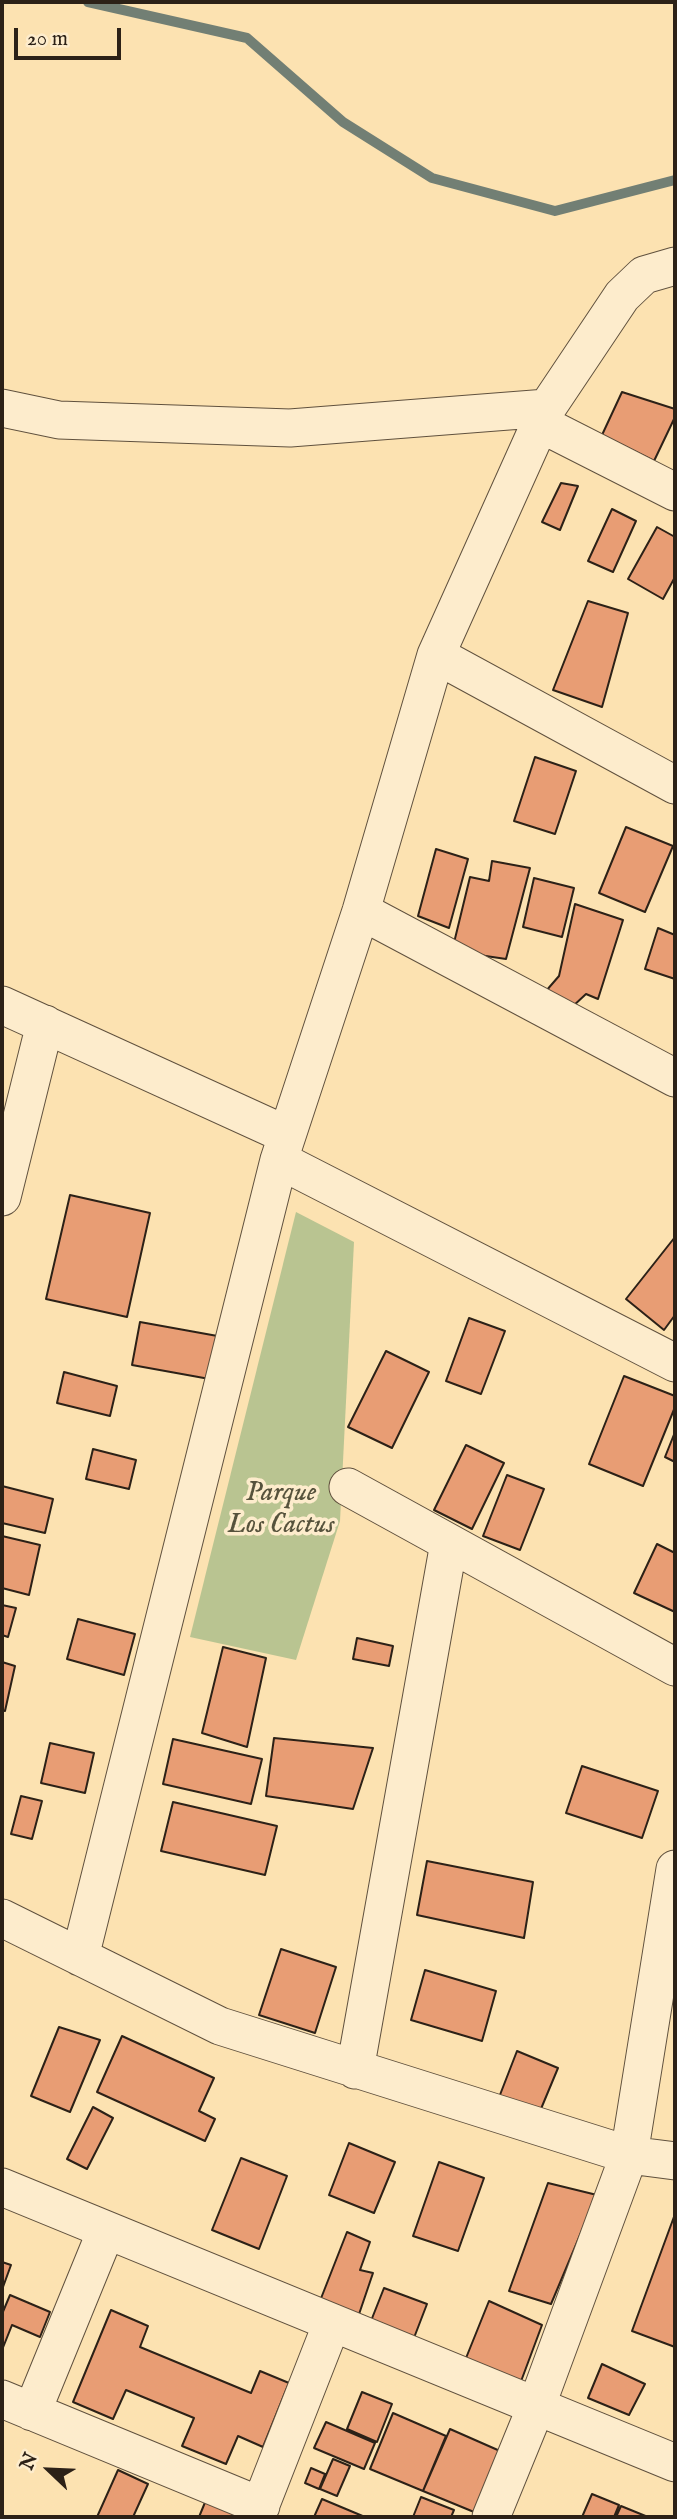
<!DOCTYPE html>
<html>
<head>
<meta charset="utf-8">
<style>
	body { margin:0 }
	#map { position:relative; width:677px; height:2519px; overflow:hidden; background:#fce2b1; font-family:"IM FELL English",serif }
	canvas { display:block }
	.frame { position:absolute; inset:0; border:4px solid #2c2117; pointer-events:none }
	.north { position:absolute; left:14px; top:2435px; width:70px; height:70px; -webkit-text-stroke:5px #fdeccc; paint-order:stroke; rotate:293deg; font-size:19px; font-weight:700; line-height:28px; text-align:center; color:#2c2117 }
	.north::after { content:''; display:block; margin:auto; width:24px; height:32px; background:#2c2117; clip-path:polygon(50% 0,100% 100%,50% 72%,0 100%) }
	.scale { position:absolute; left:14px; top:28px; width:107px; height:32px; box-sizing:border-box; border:4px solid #2c2117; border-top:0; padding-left:9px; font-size:21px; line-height:24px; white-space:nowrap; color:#2c2117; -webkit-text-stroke:5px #fdeccc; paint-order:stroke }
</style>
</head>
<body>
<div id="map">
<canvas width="677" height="2519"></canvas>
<div class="frame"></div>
<div class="north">N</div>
<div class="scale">20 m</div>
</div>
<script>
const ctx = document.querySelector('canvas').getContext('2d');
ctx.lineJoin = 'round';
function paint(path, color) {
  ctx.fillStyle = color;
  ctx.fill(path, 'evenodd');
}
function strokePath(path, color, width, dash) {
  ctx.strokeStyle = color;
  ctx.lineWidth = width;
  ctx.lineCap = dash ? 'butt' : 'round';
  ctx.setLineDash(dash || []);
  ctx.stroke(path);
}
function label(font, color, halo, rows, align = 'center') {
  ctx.font = font + ' "IM FELL English",serif';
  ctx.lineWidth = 7;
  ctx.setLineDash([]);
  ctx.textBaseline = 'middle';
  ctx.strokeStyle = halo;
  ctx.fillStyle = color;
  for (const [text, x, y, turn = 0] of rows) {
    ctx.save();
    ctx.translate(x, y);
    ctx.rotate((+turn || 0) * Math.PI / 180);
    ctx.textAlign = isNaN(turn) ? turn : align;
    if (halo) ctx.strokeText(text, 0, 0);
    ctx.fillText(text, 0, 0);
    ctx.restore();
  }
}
paint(new Path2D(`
	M 296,1212 L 354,1242 L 340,1521 L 296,1660 L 190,1637 Z`), '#b9c491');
strokePath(new Path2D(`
	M 88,2 L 247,38 L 343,122 L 432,178 L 555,211 L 675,180`), '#727f74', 10);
const building = new Path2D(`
	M 622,392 L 675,409 L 675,417 L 654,461 L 602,435 Z
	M 561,483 L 578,486 L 560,530 L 542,522 Z
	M 612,509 L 636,521 L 613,572 L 588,561 Z
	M 657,527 L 675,537 L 675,577 L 663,599 L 628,579 Z
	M 588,601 L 628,613 L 602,707 L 553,690 Z
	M 535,757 L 576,771 L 555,834 L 514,821 Z
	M 626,827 L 673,846 L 645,912 L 599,893 Z
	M 436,849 L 468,859 L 449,928 L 418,916 Z
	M 492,861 L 530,868 L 506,959 L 452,951 L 470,877 L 489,881 Z
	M 534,878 L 574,888 L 562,937 L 523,927 Z
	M 575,904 L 623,920 L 598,999 L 586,994 L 571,1008 L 546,991 L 559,976 Z
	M 658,928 L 675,935 L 675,979 L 645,969 Z
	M 70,1195 L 150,1213 L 127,1317 L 46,1299 Z
	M 675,1237 L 675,1315 L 664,1330 L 626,1299 Z
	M 469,1318 L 505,1331 L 481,1394 L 446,1381 Z
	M 140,1322 L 223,1337 L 215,1380 L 132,1365 Z
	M 386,1351 L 429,1372 L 392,1448 L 348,1427 Z
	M 64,1372 L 117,1386 L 110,1416 L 57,1403 Z
	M 624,1376 L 675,1396 L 675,1407 L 643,1486 L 589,1464 Z
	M 675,1432 L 675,1462 L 665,1457 Z
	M 466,1445 L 504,1463 L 472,1529 L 434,1510 Z
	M 93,1449 L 136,1460 L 129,1489 L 86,1479 Z
	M 507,1475 L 544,1489 L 520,1550 L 483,1536 Z
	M 2,1486 L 53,1499 L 45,1533 L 2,1523 Z
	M 2,1536 L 40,1545 L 29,1595 L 2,1588 Z
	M 657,1544 L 675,1553 L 675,1612 L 634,1593 Z
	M 2,1605 L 16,1608 L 8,1637 L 2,1635 Z
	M 78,1619 L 135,1634 L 124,1675 L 67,1659 Z
	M 357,1638 L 393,1646 L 389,1666 L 353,1659 Z
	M 223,1647 L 266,1658 L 247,1747 L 202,1733 Z
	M 2,1662 L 15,1666 L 5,1711 L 2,1710 Z
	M 274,1738 L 373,1748 L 353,1809 L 266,1796 Z
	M 173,1739 L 262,1759 L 251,1804 L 163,1784 Z
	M 50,1743 L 94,1753 L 85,1793 L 41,1783 Z
	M 582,1766 L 658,1791 L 642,1838 L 566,1813 Z
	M 21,1796 L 42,1801 L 32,1839 L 11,1834 Z
	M 173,1802 L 277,1826 L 265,1875 L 161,1851 Z
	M 427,1861 L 533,1882 L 524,1938 L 417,1915 Z
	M 281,1949 L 336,1967 L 315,2033 L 259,2015 Z
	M 425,1970 L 496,1991 L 482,2041 L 411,2020 Z
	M 59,2027 L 100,2040 L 70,2112 L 31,2096 Z
	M 122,2036 L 214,2078 L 199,2111 L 215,2119 L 205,2141 L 97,2092 Z
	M 517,2051 L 558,2068 L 538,2116 L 498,2100 Z
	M 93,2107 L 113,2118 L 87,2169 L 67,2159 Z
	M 349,2143 L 395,2162 L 374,2213 L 329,2195 Z
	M 241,2158 L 287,2176 L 259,2249 L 212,2230 Z
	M 439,2162 L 484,2178 L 458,2251 L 413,2236 Z
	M 548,2183 L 597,2195 L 551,2304 L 509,2291 Z
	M 675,2214 L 675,2347 L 632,2331 Z
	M 347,2232 L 370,2242 L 360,2270 L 373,2273 L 356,2323 L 318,2306 Z
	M 2,2262 L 11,2265 L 3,2287 L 2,2286 Z
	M 384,2288 L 427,2304 L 412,2343 L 369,2326 Z
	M 10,2295 L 50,2312 L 40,2337 L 12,2325 L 2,2350 L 2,2314 Z
	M 489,2301 L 542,2325 L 520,2384 L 464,2363 Z
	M 111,2310 L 148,2326 L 140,2347 L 251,2393 L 260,2371 L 289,2383 L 263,2447 L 238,2436 L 226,2464 L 182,2446 L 194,2418 L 126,2390 L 113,2419 L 73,2402 Z
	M 602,2364 L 645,2384 L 629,2415 L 588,2398 Z
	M 362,2392 L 392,2404 L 377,2442 L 347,2429 Z
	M 393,2413 L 446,2436 L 423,2491 L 370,2469 Z
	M 326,2422 L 375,2443 L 364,2469 L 314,2448 Z
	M 450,2429 L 500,2451 L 474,2512 L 423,2491 Z
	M 333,2459 L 350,2466 L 337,2496 L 320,2489 Z
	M 311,2468 L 325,2474 L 319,2489 L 305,2483 Z
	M 118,2470 L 148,2484 L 133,2517 L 97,2517 Z
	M 592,2494 L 619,2505 L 614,2517 L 582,2517 Z
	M 421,2497 L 454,2510 L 451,2517 L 413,2517 Z
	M 322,2499 L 365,2517 L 314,2517 Z
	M 206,2500 L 244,2517 L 199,2517 Z
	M 621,2506 L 648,2517 L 616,2517 Z`);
paint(building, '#e89d74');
strokePath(building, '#2c2117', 2);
const minor = new Path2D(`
	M 2,408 L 59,420 L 290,428 L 547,408
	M 541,424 L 675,492
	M 436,655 L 675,785
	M 361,911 L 675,1078
	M 2,1005 L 287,1135
	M 279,1160 L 675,1363
	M 2,1197 L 45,1024
	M 348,1487 L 675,1667
	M 2,1918 L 220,2026 L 629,2155 L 675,2161
	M 80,1957 L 279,1160 L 361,911 L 436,655 L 547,408 L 622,296 L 644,275 L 675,266
	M 355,2070 L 449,1543
	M 2,2187 L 675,2463
	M 2,2399 L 261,2506
	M 32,2412 L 106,2231
	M 256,2517 L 332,2323
	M 491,2517 L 536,2407 L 629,2155 L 675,1869`);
strokePath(minor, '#60513e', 39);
strokePath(minor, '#fdeccc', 37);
label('italic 28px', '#56523c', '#fdeccc', [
	["Parque",281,1494],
	["Los Cactus",281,1526]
]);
</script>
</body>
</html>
